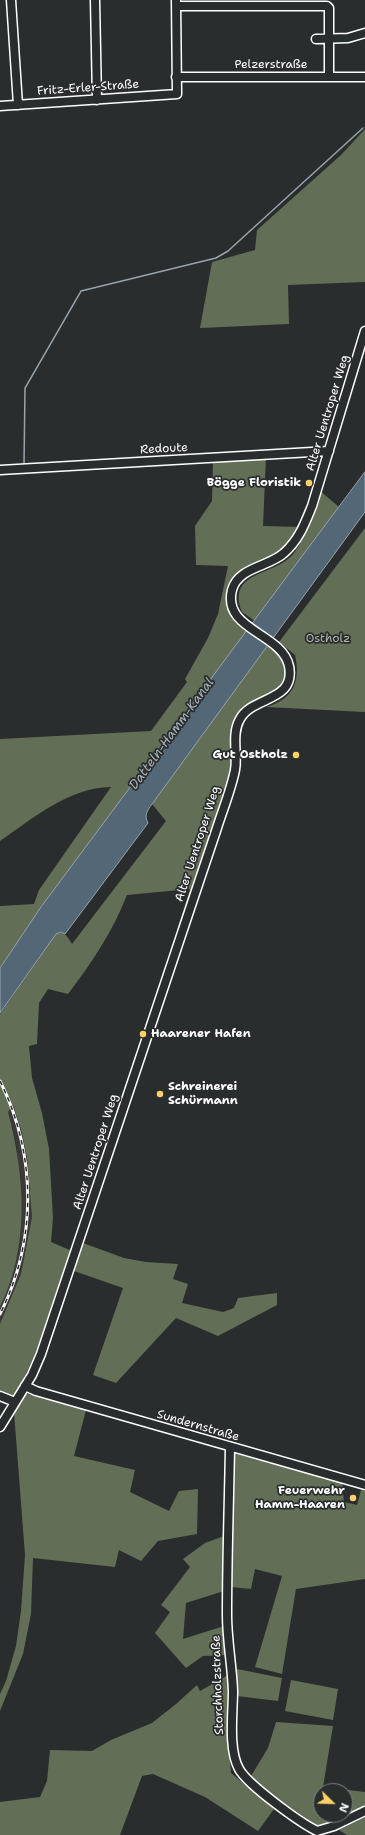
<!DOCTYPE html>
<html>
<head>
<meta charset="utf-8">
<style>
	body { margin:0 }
	#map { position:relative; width:365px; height:1835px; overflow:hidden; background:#2a2d2e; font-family:"Shantell Sans",sans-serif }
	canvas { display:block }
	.north { position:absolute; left:313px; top:1783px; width:40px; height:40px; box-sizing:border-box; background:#2a2d2e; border:1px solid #7f8182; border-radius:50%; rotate:113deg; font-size:11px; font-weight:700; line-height:16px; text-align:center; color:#fff }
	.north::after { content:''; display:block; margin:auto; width:14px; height:18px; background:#ffd166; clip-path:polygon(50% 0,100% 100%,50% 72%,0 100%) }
</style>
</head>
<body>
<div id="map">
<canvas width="365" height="1835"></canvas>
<div class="north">N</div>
</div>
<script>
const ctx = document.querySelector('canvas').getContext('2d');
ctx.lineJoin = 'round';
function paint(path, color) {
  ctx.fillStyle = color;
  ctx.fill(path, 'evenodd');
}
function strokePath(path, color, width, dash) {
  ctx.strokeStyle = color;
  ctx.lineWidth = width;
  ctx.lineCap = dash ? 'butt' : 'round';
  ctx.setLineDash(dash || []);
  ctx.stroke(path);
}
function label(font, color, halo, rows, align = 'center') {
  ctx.font = font + ' "Shantell Sans",sans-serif';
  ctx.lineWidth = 3.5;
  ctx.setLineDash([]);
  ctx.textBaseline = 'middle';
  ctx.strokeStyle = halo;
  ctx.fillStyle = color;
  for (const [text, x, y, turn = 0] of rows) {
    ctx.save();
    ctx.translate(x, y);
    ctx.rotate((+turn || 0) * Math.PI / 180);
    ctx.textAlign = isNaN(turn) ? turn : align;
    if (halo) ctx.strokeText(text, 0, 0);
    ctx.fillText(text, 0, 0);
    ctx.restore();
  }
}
paint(new Path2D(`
	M 13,1105 L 27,1158 L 32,1217 L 21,1274 L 0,1324 L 0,1307 L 12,1277 L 19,1249 L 21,1222 L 21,1183 L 16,1142 L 8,1112 Z`), '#3c3a38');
paint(new Path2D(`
	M 365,129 L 365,282 L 288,285 L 289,324 L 200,328 L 212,262 L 255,250 L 257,230 L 341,155 Z
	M 266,457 L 263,526 L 300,527 L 293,540 L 279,554 L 245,570 L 228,603 L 230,614 L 247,631 L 41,907 L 0,968 L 0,906 L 34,904 L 39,890 L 111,787 C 68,788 35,817 0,841 L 0,739 L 151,731 L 187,682 L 185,679 L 208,638 L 218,614 L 228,566 L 196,565 L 195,526 L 212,501 L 213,462 Z
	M 319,490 L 339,507 L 255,621 L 242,612 C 226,570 275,577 294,553 C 307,536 314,511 319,490 Z
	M 365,528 L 365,712 L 266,707 C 293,700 301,681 295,655 L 279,642 Z
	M 267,646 C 279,654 286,658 286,673 C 286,694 256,703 241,713 L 232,772 L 152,1011 L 190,889 L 127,895 C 113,931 91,964 68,994 L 48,989 L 39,1003 L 37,1044 L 29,1046 L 32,1078 L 42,1113 L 49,1149 L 53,1218 L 51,1242 L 72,1251 C 54,1301 40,1352 13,1398 L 0,1393 L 0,1324 L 21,1274 L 32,1217 L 27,1158 L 22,1133 L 13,1105 L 8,1112 C 25,1175 30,1247 0,1307 L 0,1014 L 56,934 C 65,930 67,937 72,944 L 166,821 L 152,804 Z
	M 83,1243 L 124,1258 L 146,1262 L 178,1264 L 173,1279 L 188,1284 L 182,1303 L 223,1312 L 234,1308 L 238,1298 L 277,1293 L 277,1305 L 218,1336 L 176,1318 L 116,1383 L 93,1375 L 123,1288 L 74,1271 Z
	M 28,1394 L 86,1410 L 74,1456 L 135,1470 L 130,1492 L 169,1511 L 179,1491 L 198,1489 L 197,1534 L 158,1541 L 141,1561 L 119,1550 L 115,1567 L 33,1558 L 31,1614 L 23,1654 L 0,1711 L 0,1694 L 6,1681 L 16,1646 L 21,1611 L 25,1555 L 14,1412 L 24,1395 Z
	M 233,1453 L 342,1483 L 344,1502 L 357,1505 L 361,1490 L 365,1491 L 365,1579 L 296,1589 L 282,1674 L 255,1667 L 282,1576 L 255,1569 L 251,1589 L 231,1587 Z
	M 224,1536 L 224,1591 L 186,1603 L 183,1639 L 224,1626 L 226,1655 L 203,1656 L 186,1668 L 155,1633 L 170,1612 L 161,1605 L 190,1567 L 183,1559 L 205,1543 Z
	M 237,1669 L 282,1678 L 278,1701 L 237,1696 Z
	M 228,1675 C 231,1708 228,1740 231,1773 L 274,1809 L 258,1831 L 205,1797 L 153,1774 L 142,1776 L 120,1835 L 0,1835 L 0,1802 L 40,1797 L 47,1781 L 50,1750 L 92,1751 L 111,1740 L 152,1723 L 176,1704 L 197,1685 L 200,1691 Z
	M 291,1680 L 338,1689 L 333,1720 L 285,1711 Z
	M 276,1722 L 333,1726 L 323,1787 L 365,1792 L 365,1806 L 322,1826 L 316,1825 L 272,1795 L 251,1776 L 268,1748 ZM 321,1791 L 345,1791 L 345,1815 L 321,1815 Z
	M 365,1817 L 365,1835 L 347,1835 L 339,1830 Z`), '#626f56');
const water = new Path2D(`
	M 365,472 L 365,512 L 152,804 C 147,811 144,815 148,823 L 65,934 L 61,932 L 56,934 L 0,1013 L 0,968 L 41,907 Z`);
paint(water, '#546777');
strokePath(water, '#98a4ad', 1);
strokePath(new Path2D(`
	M 24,464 L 25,388 L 81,291 L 216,258 L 228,251 L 363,128`), '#98a4ad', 1.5);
const minor = new Path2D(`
	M 11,0 L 18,105
	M 95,0 L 97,100
	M 176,6 L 327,6 L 329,8 L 329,77
	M 316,39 L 348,38 L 365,33
	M 176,77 L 365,77
	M 0,106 L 177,94 L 176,0
	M 0,470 L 329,451
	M 25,1386 L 36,1391 L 365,1485
	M 0,1396 L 15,1402
	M 0,1427 L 32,1375 L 41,1354 L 217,828 C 223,809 231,790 235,770 C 238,754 231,734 240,719 C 252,696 296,702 289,666 C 282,633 222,630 232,590 C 238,567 269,567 284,553 C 299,540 305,523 312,506 L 365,331
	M 230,1448 C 229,1503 227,1559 227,1615 C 227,1640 232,1665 233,1691 C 233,1713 228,1749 239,1769 C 248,1785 299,1822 317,1831 L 334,1826 L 365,1811`);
strokePath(minor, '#fff', 11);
strokePath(minor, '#2a2d2e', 8);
const rail = new Path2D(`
	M 0,1081 C 37,1155 37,1241 0,1314`);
strokePath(rail, '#fff', 3);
strokePath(rail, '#2a2d2e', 1.5, [4.5]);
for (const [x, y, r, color] of [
	[309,483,4,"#ffd166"],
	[296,755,4,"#ffd166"],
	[143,1034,4,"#ffd166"],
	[160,1094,4,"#ffd166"],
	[353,1498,4,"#ffd166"]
]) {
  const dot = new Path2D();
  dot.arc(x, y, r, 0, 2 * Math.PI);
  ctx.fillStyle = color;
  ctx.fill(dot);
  strokePath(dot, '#2a2d2e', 1.5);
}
label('12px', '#fff', '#2a2d2e', [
	["Pelzerstraße",271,65],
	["Fritz-Erler-Straße",88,88,-4],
	["Alter Uentroper Weg",328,413,-73],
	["Redoute",164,449,-3],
	["Alter Uentroper Weg",198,844,-72],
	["Alter Uentroper Weg",96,1152,-72],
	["Sundernstraße",198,1426,16],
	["Storchholzstraße",218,1685,-92]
]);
label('bold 12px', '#fff', '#2a2d2e', [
	["Bögge Floristik",301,483],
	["Gut Ostholz",288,755],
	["Haarener Hafen",151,1034,"left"],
	["Schreinerei",168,1087,"left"],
	["Schürmann",168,1101,"left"],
	["Feuerwehr",345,1491],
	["Hamm-Haaren",345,1505]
], 'right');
label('12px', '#b0b7aa', '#2a2d2e', [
	["Ostholz",328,639]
]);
label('italic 13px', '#aab3bb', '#2a2d2e', [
	["Datteln-Hamm-Kanal",172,734,-54]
]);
</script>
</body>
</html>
